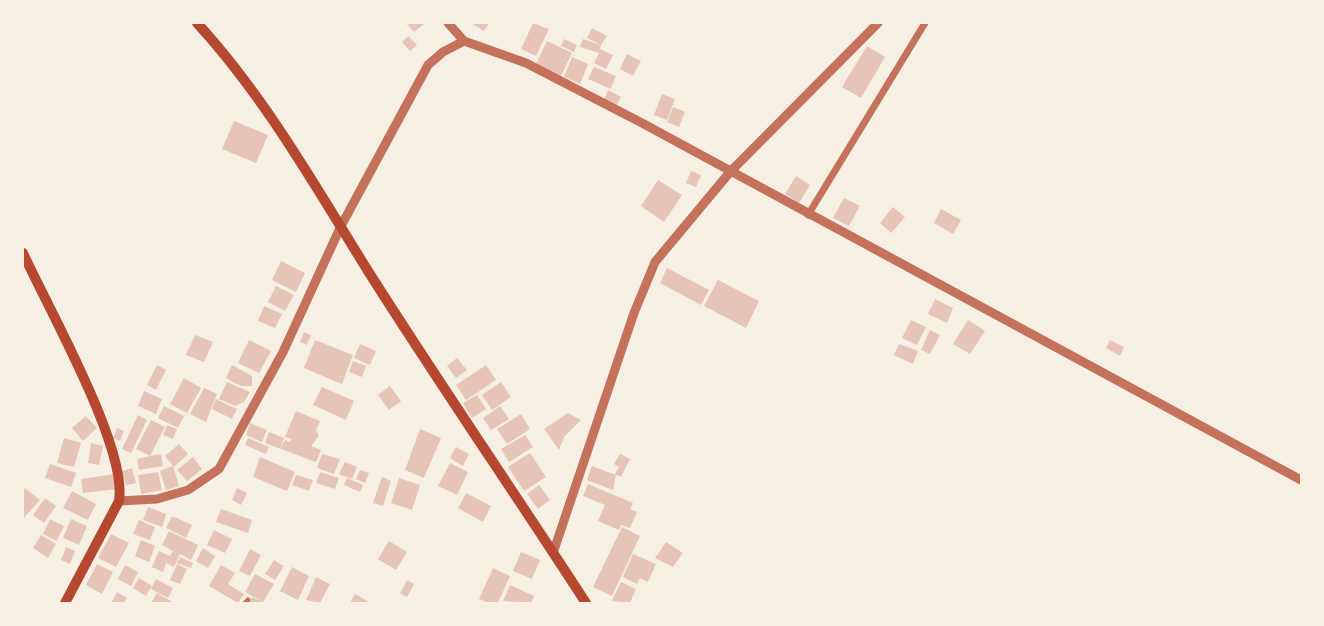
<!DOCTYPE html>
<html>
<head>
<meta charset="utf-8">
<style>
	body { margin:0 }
	#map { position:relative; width:1324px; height:626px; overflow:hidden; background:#f6efe4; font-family:"Sofia Sans Condensed",sans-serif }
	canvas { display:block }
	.frame { position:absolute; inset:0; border:24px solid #f6efe4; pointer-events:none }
</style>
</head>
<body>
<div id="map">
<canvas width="1324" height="626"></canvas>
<div class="frame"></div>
</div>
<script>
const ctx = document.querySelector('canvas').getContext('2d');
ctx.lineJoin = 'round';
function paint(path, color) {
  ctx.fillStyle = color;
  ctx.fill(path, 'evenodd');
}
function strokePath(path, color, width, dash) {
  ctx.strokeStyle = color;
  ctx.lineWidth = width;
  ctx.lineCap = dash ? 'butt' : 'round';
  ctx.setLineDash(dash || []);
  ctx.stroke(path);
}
paint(new Path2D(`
	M 406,23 L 422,23 L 424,24 L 414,32 Z
	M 471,23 L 489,23 L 484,31 Z
	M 533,23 L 549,29 L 536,56 L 521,49 Z
	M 592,28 L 607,36 L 601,45 L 587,38 Z
	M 409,36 L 417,45 L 410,51 L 402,42 Z
	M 564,39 L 577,45 L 574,52 L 561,46 Z
	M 583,39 L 601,45 L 600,49 L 613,55 L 606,69 L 594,63 L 599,53 L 580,47 Z
	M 547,41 L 572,53 L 561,76 L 536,64 Z
	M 867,46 L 885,57 L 861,98 L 842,87 Z
	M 627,54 L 641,61 L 633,76 L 620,69 Z
	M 572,57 L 588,64 L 580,84 L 564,77 Z
	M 594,67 L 616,76 L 611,89 L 588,79 Z
	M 608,90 L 621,97 L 616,106 L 604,100 Z
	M 662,94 L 675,99 L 667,120 L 654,115 Z
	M 673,107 L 685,112 L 679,127 L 667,122 Z
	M 234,121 L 268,135 L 256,163 L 222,149 Z
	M 691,171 L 701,175 L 696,187 L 686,183 Z
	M 796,176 L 810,185 L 799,203 L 785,194 Z
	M 658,180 L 682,195 L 664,222 L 641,206 Z
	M 844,198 L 860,206 L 849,226 L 833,218 Z
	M 893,207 L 905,217 L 891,233 L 880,223 Z
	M 941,209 L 961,220 L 953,234 L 934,223 Z
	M 281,261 L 305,273 L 296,292 L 272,280 Z
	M 667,268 L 709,290 L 701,305 L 660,283 Z
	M 718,280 L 759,301 L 746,328 L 704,306 Z
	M 276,286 L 294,295 L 285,311 L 268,302 Z
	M 935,299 L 953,308 L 947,323 L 928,314 Z
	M 264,306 L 282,314 L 275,328 L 258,321 Z
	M 911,320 L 926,327 L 917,345 L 902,338 Z
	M 968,320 L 985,331 L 970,354 L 953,344 Z
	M 930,330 L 940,335 L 930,354 L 921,350 Z
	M 304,332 L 311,335 L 307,345 L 300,342 Z
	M 195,335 L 213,342 L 204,362 L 186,355 Z
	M 249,340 L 271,351 L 259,373 L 238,363 Z
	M 315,340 L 353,355 L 342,384 L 304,368 Z
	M 1110,340 L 1124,347 L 1120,356 L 1106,348 Z
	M 360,344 L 376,351 L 370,365 L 354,358 Z
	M 899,344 L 918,351 L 913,364 L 894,355 Z
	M 457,358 L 467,370 L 456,378 L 447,366 Z
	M 353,361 L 366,366 L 362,377 L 349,372 Z
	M 157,365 L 166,370 L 156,390 L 147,385 Z
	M 232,365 L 252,376 L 252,386 L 241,386 L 226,378 Z
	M 486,365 L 496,380 L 466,400 L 456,385 Z
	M 184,378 L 201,388 L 187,413 L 170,404 Z
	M 227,382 L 250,392 L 244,402 L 235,406 L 219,399 Z
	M 501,382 L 511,397 L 492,410 L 482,395 Z
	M 390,386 L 401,401 L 389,410 L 378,395 Z
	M 322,387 L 354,401 L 346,420 L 313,405 Z
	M 204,388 L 217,394 L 206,422 L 190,414 Z
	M 144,391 L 162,399 L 156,414 L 138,406 Z
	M 477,395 L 486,409 L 472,418 L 463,403 Z
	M 216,399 L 237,409 L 232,419 L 212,409 Z
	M 164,406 L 184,416 L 178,428 L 158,418 Z
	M 500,406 L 509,419 L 491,430 L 483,418 Z
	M 296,411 L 320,421 L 316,430 L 319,436 L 311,446 L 321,450 L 316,462 L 265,443 L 269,432 L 284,438 L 280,449 L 285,440 L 290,442 L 292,439 L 285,437 Z
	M 568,413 L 581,420 L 564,437 L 559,450 L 544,429 Z
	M 521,414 L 530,429 L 507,444 L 497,429 Z
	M 138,415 L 147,420 L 131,453 L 122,449 Z
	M 86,416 L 97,428 L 83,441 L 72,428 Z
	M 151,420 L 165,427 L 150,456 L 161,454 L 163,466 L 139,470 L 137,459 L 150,456 L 136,449 Z
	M 250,423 L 267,430 L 262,442 L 246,435 Z
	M 167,425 L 177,429 L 173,439 L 163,435 Z
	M 117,428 L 124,431 L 120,441 L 113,438 Z
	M 420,429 L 441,438 L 424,478 L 405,470 Z
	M 525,435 L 533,447 L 509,462 L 501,449 Z
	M 64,438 L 81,443 L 74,467 L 57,463 Z
	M 248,438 L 269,447 L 266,454 L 245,445 Z
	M 91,443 L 103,446 L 99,465 L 88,463 Z
	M 179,444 L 188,454 L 174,467 L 165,456 Z
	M 456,447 L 469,454 L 463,466 L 450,458 Z
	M 530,453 L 546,477 L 524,491 L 508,467 Z
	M 322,454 L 340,459 L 334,474 L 317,468 Z
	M 620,454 L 630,459 L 621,477 L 615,474 L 619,467 L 614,464 Z
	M 193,457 L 202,469 L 187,481 L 177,470 Z
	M 260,457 L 295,472 L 287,491 L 253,477 Z
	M 345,462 L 357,467 L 352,479 L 339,474 Z
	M 450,463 L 468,472 L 457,495 L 438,486 Z
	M 50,464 L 76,473 L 71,487 L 45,478 Z
	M 173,466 L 179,486 L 166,490 L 160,471 Z
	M 592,466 L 616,475 L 613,490 L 587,480 Z
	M 132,468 L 136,483 L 126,485 L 122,471 Z
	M 360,470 L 369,473 L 365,483 L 356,479 Z
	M 158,472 L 162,490 L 141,494 L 138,475 Z
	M 320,472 L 339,478 L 335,489 L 316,483 Z
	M 115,474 L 117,489 L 83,493 L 81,479 Z
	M 296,475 L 313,480 L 309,491 L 292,485 Z
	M 382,477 L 391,481 L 383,506 L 373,503 Z
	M 347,478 L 363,485 L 360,492 L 344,485 Z
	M 399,478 L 420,485 L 412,510 L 391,503 Z
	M 588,484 L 633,503 L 630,509 L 637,512 L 630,528 L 621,525 L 619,530 L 598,521 L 605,505 L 583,496 Z
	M 539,485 L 550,500 L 538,509 L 527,494 Z
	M 25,488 L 40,500 L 23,519 L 23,491 Z
	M 237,488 L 247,493 L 241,505 L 232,500 Z
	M 72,491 L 96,504 L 88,520 L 63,508 Z
	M 466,493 L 491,506 L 483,522 L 458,508 Z
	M 45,498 L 56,506 L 44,523 L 33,515 Z
	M 148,507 L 166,514 L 162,527 L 143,520 Z
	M 221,509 L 252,520 L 248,533 L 216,522 Z
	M 172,516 L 192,525 L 186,538 L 166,528 Z
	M 50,519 L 64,526 L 57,541 L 43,534 Z
	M 71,519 L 87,526 L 79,545 L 63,538 Z
	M 139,520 L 155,527 L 150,540 L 133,534 Z
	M 622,527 L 640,536 L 612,596 L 593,587 Z
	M 214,530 L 232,539 L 225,553 L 207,545 Z
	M 169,531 L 198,545 L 191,560 L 180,554 L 174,567 L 166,563 L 163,572 L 152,567 L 159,551 L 170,556 L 173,551 L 162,545 Z
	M 111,534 L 129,543 L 116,567 L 98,558 Z
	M 41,535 L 56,544 L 48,558 L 33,548 Z
	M 141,540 L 155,546 L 149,562 L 135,556 Z
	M 389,541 L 407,552 L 396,570 L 378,559 Z
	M 666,542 L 683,553 L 673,567 L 655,558 Z
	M 66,547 L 75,551 L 70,564 L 61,560 Z
	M 203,548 L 215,556 L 208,568 L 196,561 Z
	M 250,549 L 261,555 L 250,576 L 239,571 Z
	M 521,552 L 540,560 L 532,579 L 513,571 Z
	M 633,554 L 656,564 L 648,582 L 640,578 L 637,584 L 623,577 Z
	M 180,557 L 193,563 L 191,568 L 177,563 Z
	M 274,560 L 284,566 L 275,580 L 265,574 Z
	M 97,564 L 113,572 L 102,594 L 86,585 Z
	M 177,564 L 187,569 L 180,584 L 170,580 Z
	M 125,565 L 138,572 L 131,586 L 118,579 Z
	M 221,565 L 235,573 L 228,584 L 244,594 L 238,603 L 209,586 Z
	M 292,567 L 309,576 L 298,600 L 280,591 Z
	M 493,568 L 510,576 L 498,603 L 488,603 L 479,599 Z
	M 255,574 L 274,584 L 263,602 L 245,592 Z
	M 316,577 L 330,584 L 320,603 L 306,600 Z
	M 139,578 L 152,586 L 146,596 L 133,588 Z
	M 156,579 L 173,588 L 168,598 L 151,589 Z
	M 407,580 L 414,584 L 407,597 L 400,593 Z
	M 621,582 L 636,589 L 630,603 L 612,601 Z
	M 510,585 L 534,596 L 531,603 L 503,601 Z
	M 117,592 L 127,598 L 124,603 L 111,603 Z
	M 157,593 L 174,603 L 151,603 Z
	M 355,594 L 371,603 L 350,603 Z
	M 252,597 L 265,603 L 249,603 Z`), '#e6c5b7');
strokePath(new Path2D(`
	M 245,603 L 248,600`), '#c5725c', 5);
strokePath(new Path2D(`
	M 808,215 L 925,23`), '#c5725c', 7);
strokePath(new Path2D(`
	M 448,23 L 464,41 L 526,63 L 642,123 L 1301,480
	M 119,501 L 157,499 L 188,490 L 219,469 L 283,352 L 341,226 L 428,65 L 443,52 L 464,41
	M 553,553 L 634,313 L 655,262 L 730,172 L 878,23`), '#c5725c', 9);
strokePath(new Path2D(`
	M 197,23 C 265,97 315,186 368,271 C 439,383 514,492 586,603`), '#b5482f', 10);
strokePath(new Path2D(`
	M 23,253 C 48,308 128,448 119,501 L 65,603`), '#b5482f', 10);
</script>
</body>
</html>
